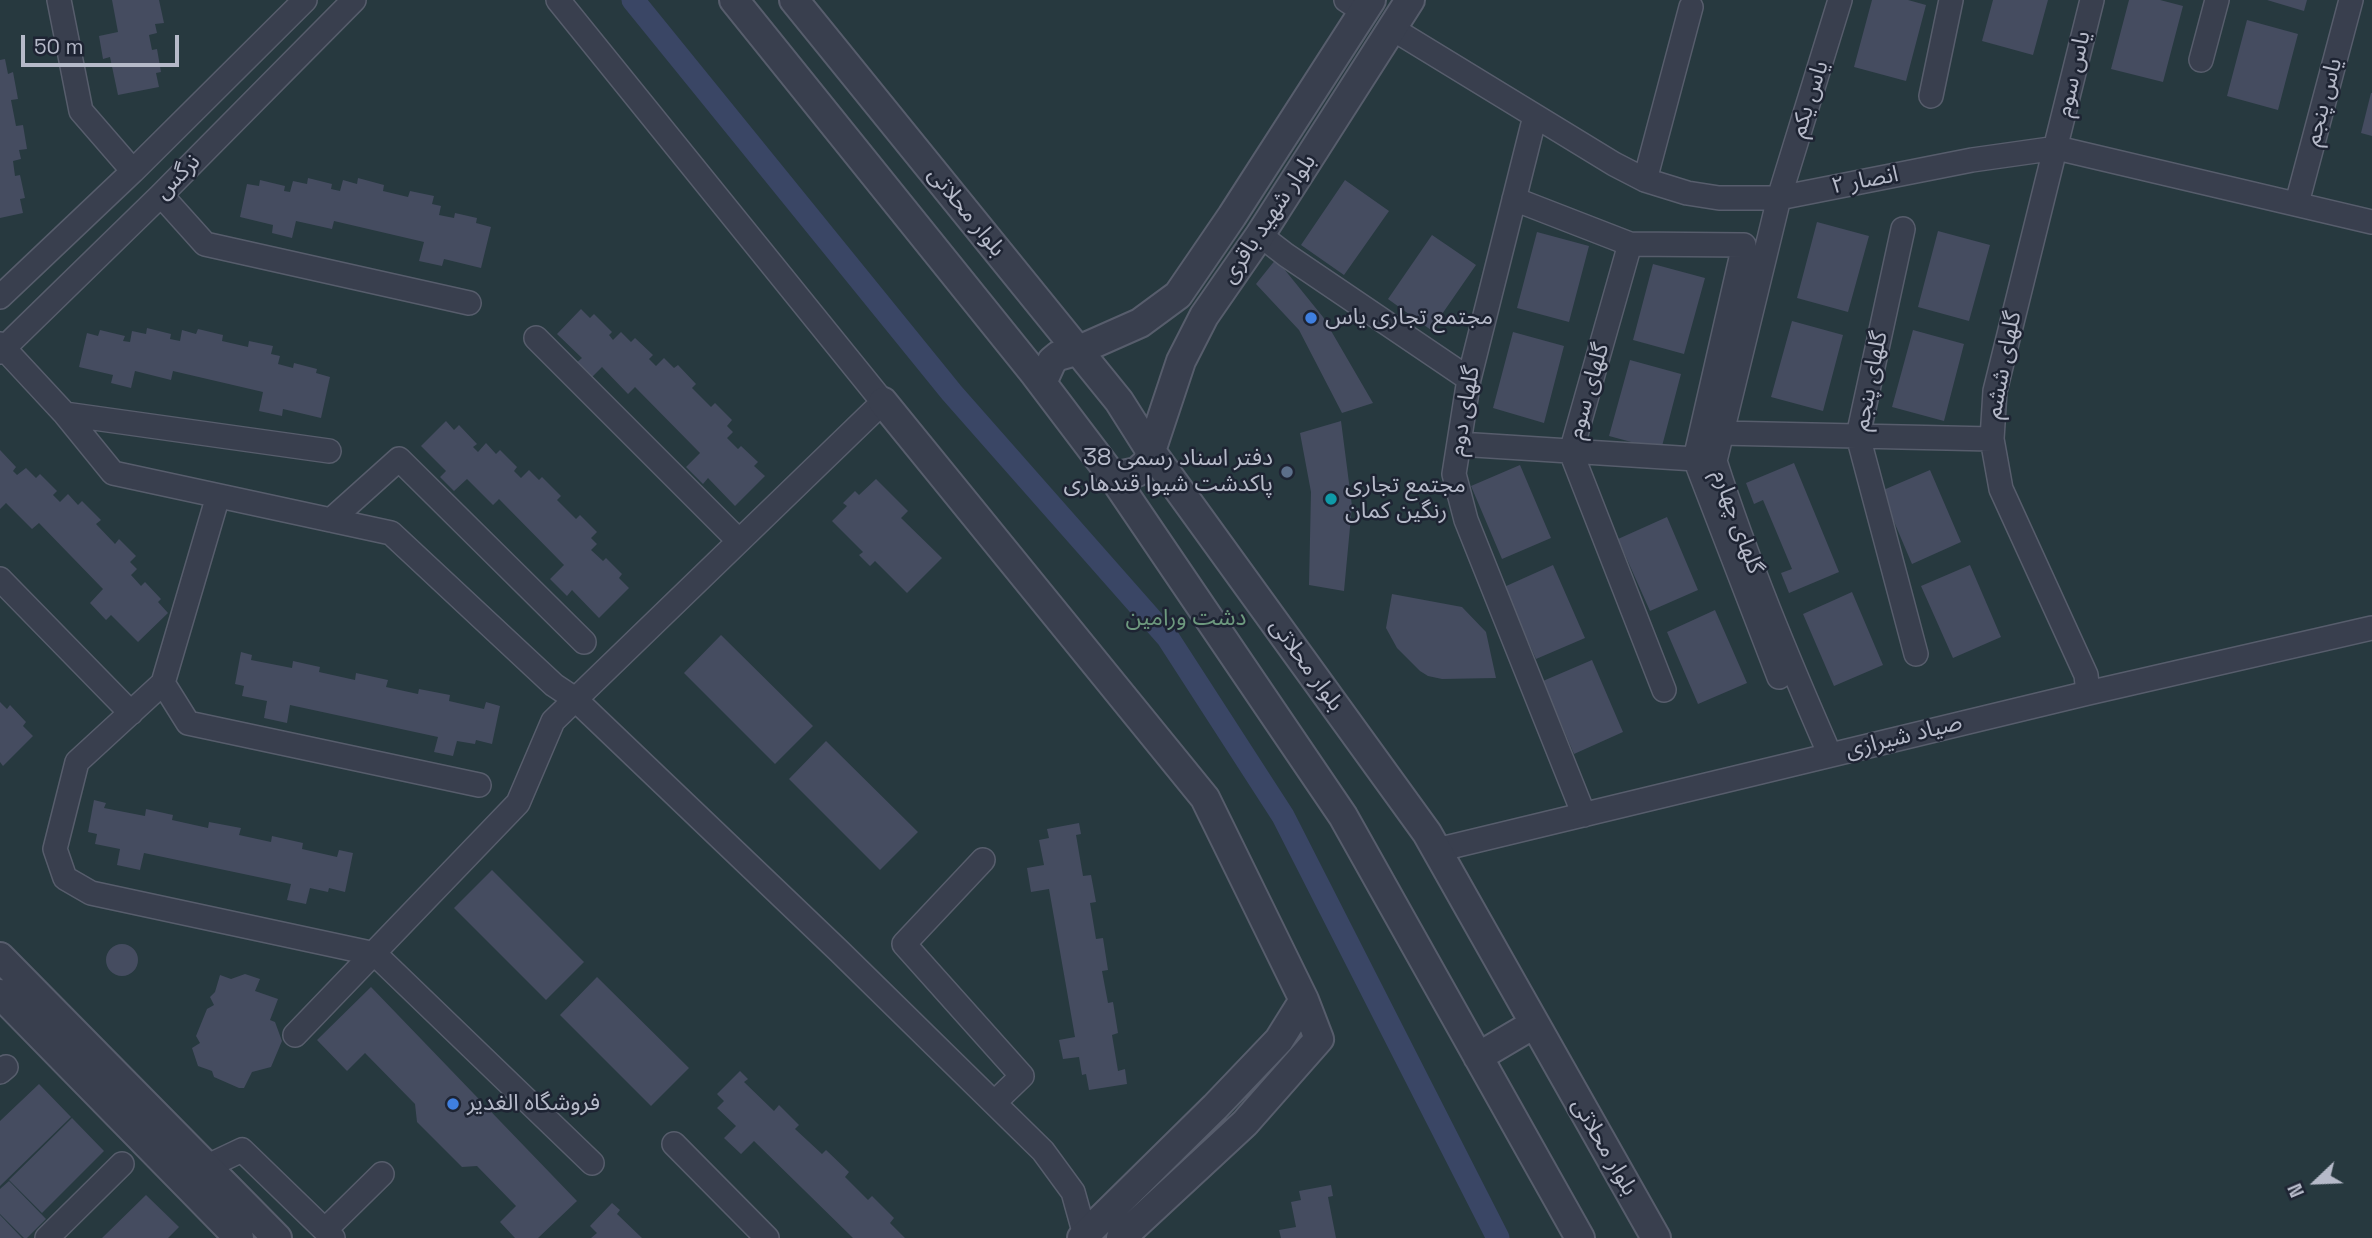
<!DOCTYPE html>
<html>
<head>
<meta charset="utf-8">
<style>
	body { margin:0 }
	#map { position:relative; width:2372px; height:1238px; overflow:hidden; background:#252d3e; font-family:"Space Grotesk",sans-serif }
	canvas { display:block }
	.north { position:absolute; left:2281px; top:1147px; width:70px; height:70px; -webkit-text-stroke:5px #1e2433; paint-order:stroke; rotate:247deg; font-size:19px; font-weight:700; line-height:28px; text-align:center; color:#b6bac9 }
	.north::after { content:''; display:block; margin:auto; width:24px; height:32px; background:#b6bac9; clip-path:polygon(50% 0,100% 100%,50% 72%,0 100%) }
	.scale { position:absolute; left:21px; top:35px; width:158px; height:32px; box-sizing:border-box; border:4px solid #b6bac9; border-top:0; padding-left:9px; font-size:21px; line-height:24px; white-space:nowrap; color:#b6bac9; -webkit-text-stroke:5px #1e2433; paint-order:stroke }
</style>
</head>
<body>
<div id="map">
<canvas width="2372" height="1238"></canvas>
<div class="north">N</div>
<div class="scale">50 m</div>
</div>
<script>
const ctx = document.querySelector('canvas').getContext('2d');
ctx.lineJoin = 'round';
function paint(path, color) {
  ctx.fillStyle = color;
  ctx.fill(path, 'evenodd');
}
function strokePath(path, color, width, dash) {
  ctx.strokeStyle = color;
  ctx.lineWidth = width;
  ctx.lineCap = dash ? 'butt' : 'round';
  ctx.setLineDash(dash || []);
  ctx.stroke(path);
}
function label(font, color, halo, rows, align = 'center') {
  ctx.font = font + ' "Space Grotesk","Noto Sans Arabic",sans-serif';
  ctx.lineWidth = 5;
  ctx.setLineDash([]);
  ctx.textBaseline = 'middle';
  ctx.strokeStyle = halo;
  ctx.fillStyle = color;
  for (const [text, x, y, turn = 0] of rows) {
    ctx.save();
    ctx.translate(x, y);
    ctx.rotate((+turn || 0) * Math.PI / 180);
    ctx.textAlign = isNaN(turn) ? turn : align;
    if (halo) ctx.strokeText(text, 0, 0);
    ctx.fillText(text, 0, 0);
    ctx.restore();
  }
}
paint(new Path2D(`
	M 0,0 L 2372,0 L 2372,1238 L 0,1238 Z`), '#27393f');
strokePath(new Path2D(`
	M 633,0 L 952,393 L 1168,638 L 1283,816 L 1498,1238`), '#3a4665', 23);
paint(new Path2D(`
	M 112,0 L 159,0 L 164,23 L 155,24 L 157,33 L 149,35 L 152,50 L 157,49 L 161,72 L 156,73 L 159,87 L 118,95 L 110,57 L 103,59 L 99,36 L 118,32 Z
	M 1872,0 L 1908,0 L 1926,5 L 1906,81 L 1854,67 Z
	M 1993,0 L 2048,0 L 2033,55 L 1982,41 Z
	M 2129,0 L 2160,0 L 2183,6 L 2163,82 L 2111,69 Z
	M 2267,0 L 2307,0 L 2304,11 Z
	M 2247,20 L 2298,34 L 2278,110 L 2227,96 Z
	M 5,59 L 8,74 L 13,72 L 18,99 L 11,100 L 16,126 L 23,125 L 27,149 L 19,150 L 21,159 L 13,161 L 15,176 L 20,175 L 25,198 L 20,199 L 23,213 L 0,218 L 0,60 Z
	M 2371,93 L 2372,93 L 2372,136 L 2361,133 Z
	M 308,178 L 332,184 L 331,189 L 340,191 L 343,180 L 357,184 L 358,178 L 384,185 L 383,191 L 408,197 L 410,191 L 434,196 L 432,204 L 441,206 L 439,215 L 454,218 L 455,213 L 477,218 L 476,223 L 491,227 L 481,268 L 444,259 L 442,266 L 419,261 L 424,242 L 334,221 L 332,229 L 296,221 L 292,238 L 272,233 L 273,225 L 240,217 L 247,184 L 259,186 L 260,180 L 285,186 L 284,191 L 290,192 L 293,181 L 307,184 Z
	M 1345,180 L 1389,211 L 1344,275 L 1301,245 Z
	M 1817,222 L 1869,236 L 1848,312 L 1797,298 Z
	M 1938,231 L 1990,245 L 1969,321 L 1918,307 Z
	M 1537,232 L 1589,246 L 1569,322 L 1517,308 Z
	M 1432,235 L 1476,265 L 1431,330 L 1388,299 Z
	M 1276,259 L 1323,317 L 1373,403 L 1342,413 L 1299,330 L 1256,284 Z
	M 1653,264 L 1705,278 L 1684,354 L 1633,340 Z
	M 581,309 L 590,318 L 594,314 L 612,332 L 609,335 L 613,340 L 621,332 L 631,342 L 635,338 L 653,355 L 649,359 L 656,366 L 664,358 L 674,368 L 678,365 L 696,384 L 692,388 L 711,407 L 715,403 L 732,420 L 727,426 L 733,432 L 727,438 L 738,449 L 741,446 L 758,462 L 754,466 L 765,476 L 735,506 L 708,478 L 703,484 L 686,467 L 700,453 L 635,387 L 628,394 L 602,367 L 590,379 L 575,364 L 582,358 L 557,334 Z
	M 1792,321 L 1843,335 L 1823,411 L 1771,397 Z
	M 147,328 L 171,334 L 170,339 L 180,341 L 182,330 L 196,334 L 198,329 L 223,335 L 222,341 L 248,347 L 249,341 L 273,346 L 271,354 L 280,356 L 278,364 L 293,368 L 294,363 L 317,369 L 316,373 L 330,377 L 321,418 L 283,409 L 282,416 L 259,411 L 263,392 L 173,371 L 171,380 L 135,371 L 131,388 L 111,383 L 113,375 L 79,367 L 87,333 L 98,336 L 100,330 L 125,336 L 123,341 L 130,342 L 132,331 L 146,334 Z
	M 1913,330 L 1964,344 L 1944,421 L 1892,407 Z
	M 1513,332 L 1564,346 L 1544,423 L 1493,408 Z
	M 1630,360 L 1681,374 L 1661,450 L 1609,436 Z
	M 446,421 L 454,430 L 459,425 L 477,444 L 473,447 L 478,452 L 486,443 L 496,454 L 500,450 L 517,467 L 514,471 L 521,478 L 529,470 L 539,480 L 542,477 L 561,496 L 557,500 L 576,519 L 580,515 L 597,532 L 591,538 L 597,544 L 591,550 L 603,561 L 606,558 L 622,574 L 619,578 L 629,588 L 599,618 L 572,590 L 567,596 L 550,579 L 564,565 L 499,499 L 493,505 L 467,479 L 454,491 L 440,477 L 446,471 L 421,446 Z
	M 1341,421 L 1352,506 L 1344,591 L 1309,585 L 1311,492 L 1300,433 Z
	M 0,450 L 16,467 L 13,471 L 17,475 L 26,468 L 36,478 L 40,474 L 57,491 L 53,495 L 60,502 L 68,494 L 78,505 L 82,501 L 101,520 L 96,524 L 115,544 L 119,539 L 136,556 L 130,562 L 137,569 L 131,575 L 141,586 L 145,582 L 161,599 L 158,602 L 168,613 L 138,642 L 111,615 L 106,620 L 90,603 L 103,589 L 39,523 L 32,529 L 6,503 L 0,509 Z
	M 1794,463 L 1839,572 L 1789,593 L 1781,573 L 1792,569 L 1763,500 L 1754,504 L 1746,483 Z
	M 1520,465 L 1551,538 L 1502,559 L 1471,486 Z
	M 1930,470 L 1961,542 L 1912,564 L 1881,491 Z
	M 876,479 L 908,511 L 901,518 L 942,558 L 907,593 L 875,561 L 870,566 L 859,555 L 863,552 L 832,521 L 847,506 L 843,503 L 855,491 L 859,495 Z
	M 1667,517 L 1698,590 L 1650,611 L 1618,539 Z
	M 1553,565 L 1585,638 L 1536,659 L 1504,587 Z
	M 1970,565 L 2001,637 L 1953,658 L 1921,586 Z
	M 1852,592 L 1883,665 L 1834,686 L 1803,614 Z
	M 1392,594 L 1462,607 L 1486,632 L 1496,678 L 1442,679 L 1428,676 L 1420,671 L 1397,648 L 1386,628 Z
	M 1715,610 L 1747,683 L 1698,704 L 1667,632 Z
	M 721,635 L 813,726 L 775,764 L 684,673 Z
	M 241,652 L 252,655 L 251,660 L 292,668 L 293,661 L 320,667 L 319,672 L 355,680 L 356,673 L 388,680 L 386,687 L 418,694 L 419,689 L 450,695 L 449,701 L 484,709 L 486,702 L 500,706 L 492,744 L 476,740 L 475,744 L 457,741 L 453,756 L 434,752 L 438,737 L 290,705 L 287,723 L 264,718 L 267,701 L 242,696 L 244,686 L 235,684 Z
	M 1592,660 L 1623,732 L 1574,754 L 1543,681 Z
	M 0,702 L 7,709 L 10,705 L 26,722 L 23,726 L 33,736 L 3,766 L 0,762 Z
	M 826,741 L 918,832 L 880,870 L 789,779 Z
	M 94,800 L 106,803 L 104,808 L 145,816 L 146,809 L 173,815 L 172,820 L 208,828 L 209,822 L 241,828 L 239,835 L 271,842 L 272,836 L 303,843 L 302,849 L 337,857 L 339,850 L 353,853 L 345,892 L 329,888 L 328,892 L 310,888 L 306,904 L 287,900 L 291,884 L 144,853 L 140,870 L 117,865 L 120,849 L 95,844 L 97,834 L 88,832 Z
	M 1079,823 L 1081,834 L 1076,835 L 1083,876 L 1091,875 L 1096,902 L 1090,903 L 1096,939 L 1103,938 L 1108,970 L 1102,971 L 1108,1003 L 1113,1002 L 1118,1033 L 1112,1035 L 1118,1071 L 1125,1069 L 1127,1084 L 1089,1090 L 1086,1074 L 1082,1075 L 1079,1057 L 1063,1059 L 1059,1040 L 1075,1037 L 1049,889 L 1031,892 L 1027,868 L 1044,865 L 1039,840 L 1049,838 L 1047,829 Z
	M 492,870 L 584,962 L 546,1000 L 454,908 Z
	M106 960a16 16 0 1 1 32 0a16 16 0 1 1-32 0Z
	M 245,974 L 260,979 L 255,991 L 278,999 L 270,1020 L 275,1022 L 282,1041 L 271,1067 L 252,1072 L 244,1088 L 239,1088 L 214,1077 L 212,1071 L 198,1066 L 192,1048 L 200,1043 L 196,1036 L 207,1009 L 214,1005 L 210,997 L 215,992 L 220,975 L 231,979 Z
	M 597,977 L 689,1068 L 651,1106 L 560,1015 Z
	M 371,987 L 577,1201 L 538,1238 L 515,1238 L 500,1222 L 516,1206 L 477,1166 L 462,1167 L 417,1122 L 415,1104 L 365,1053 L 347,1071 L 317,1040 Z
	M 740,1071 L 748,1079 L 744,1082 L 774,1111 L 779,1105 L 799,1125 L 795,1129 L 822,1154 L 826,1150 L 849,1172 L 845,1177 L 868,1200 L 872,1196 L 894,1218 L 890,1223 L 905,1238 L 853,1238 L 754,1141 L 741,1154 L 724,1138 L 736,1126 L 717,1108 L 724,1101 L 717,1094 Z
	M 39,1084 L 71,1117 L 0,1186 L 0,1121 Z
	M 72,1118 L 104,1151 L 42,1213 L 9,1180 Z
	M 9,1181 L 46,1219 L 27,1238 L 24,1238 L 0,1214 L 0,1189 Z
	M 1331,1185 L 1333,1196 L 1328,1197 L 1336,1238 L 1281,1238 L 1279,1230 L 1296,1227 L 1291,1202 L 1301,1200 L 1299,1191 Z
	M 146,1195 L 179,1227 L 168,1238 L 102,1238 Z
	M 612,1203 L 620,1210 L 617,1214 L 642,1238 L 591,1238 L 597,1233 L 590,1226 Z
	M 0,1215 L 22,1238 L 0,1238 Z`), '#454c60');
const minor = new Path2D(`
	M 59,0 L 81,111 L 133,171
	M 1346,0 L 1364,12
	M 1393,29 L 1614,164 L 1645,180 L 1687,193 L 1719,198 L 1779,198 L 1972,160 L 2057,148 L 2372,222
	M 2201,60 L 2217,0
	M 1931,96 L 1951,0
	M 1535,116 L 1469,379 L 1454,474 L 1466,520 L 1584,815
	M 1645,180 L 1691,7
	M 161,195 L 205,244 L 469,303
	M 1514,199 L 1630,244 L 1571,452 L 1664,690
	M 2297,203 L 2351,0
	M 1903,229 L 1858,436 L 1916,654
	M 1260,235 L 1286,255 L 1469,379
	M 1630,244 L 1744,245 L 1695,459 L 1779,677
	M 0,297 L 133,171 L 305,0
	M 536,338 L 739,541
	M 0,344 L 65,414 L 113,473 L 391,533 L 554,685 L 575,699 L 839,951 L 1043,1151 L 1073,1192 L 1085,1235
	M 0,352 L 161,195 L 354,0
	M 65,414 L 329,451
	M 1721,433 L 1992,439
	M 1459,444 L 1695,459
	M 218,496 L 163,683 L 77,762 L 55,849 L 65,878 L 91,893 L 375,954 L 592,1163
	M 331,520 L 399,459 L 584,642
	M 0,579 L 131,713
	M 163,683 L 188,723 L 479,785
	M 2088,693 L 2086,675 L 2001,489 L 1992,439 L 1995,391 L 2092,0
	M 1830,755 C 1788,659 1747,561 1715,461 L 1779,198 L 1840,0
	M 1437,850 L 2088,693 L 2372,628
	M 983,860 L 904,944 L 1022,1076 L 994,1103
	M 295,1035 L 518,803 L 553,721 L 883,402 L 558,0
	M 0,1072 L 6,1067
	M 674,1144 L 767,1238
	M 206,1167 L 242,1150 L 333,1238
	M 325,1230 L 382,1174
	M 47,1238 L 122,1164`);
const tertiary = new Path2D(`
	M 734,0 L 1035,374 L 1113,477 L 1343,816 L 1580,1238
	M 794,0 L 1119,401 L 1150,450 L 1427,833 L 1656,1238
	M 1042,383 L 1052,361 L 1058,356 L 1079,350 L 1140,323 L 1178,295 L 1232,216 L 1371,0
	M 883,402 L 1205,798 L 1304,1000 L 1319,1039 L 1245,1123 L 1121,1238
	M 1113,477 L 1137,472 L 1147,463 L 1181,361 L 1204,316 L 1260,235 L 1410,0
	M 0,957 L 277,1238
	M 0,994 L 239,1238
	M 1478,1057 L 1534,1024
	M 1082,1238 L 1215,1107 L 1279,1040 L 1304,1000`);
strokePath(minor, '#575d6c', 26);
strokePath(tertiary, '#575d6c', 32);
strokePath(minor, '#393f4e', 23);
strokePath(tertiary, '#393f4e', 28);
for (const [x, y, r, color] of [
	[1311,318,7,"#3f7fe0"],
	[1287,472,7,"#5c6f8a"],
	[1331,499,7,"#0f9aa8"],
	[453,1104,7,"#3f7fe0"]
]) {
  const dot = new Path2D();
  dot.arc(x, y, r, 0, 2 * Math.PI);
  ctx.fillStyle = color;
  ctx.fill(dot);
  strokePath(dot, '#1e2433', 2.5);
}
label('23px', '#b6bac9', '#1e2433', [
	["یاس سوم",2074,74,-77],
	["یاس یکم",1810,99,-72],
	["یاس پنجم",2324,102,-75],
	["نرگس",178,177,-45],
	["انصار ۲",1865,181,-11],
	["بلوار محلاتی",966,212,51],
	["بلوار شهید باقری",1269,219,-56],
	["گلهای ششم",2004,365,-79],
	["گلهای پنجم",1871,381,-79],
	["گلهای سوم",1589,391,-74],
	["گلهای دوم",1465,411,-80],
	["گلهای چهارم",1737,522,70],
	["بلوار محلاتی",1306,665,54],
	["صیاد شیرازی",1904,737,-14],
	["بلوار محلاتی",1604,1147,60]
]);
label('23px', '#b6bac9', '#1e2433', [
	["مجتمع تجاری یاس",1325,318],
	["دفتر اسناد رسمی 38",1273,459,"right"],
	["پاکدشت شیوا قندهاری",1273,485,"right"],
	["مجتمع تجاری",1345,486],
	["رنگین کمان",1345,512],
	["فروشگاه الغدیر",467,1104]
], 'left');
label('23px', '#6d997e', '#1e2433', [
	["دشت ورامین",1186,619]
]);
</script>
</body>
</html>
